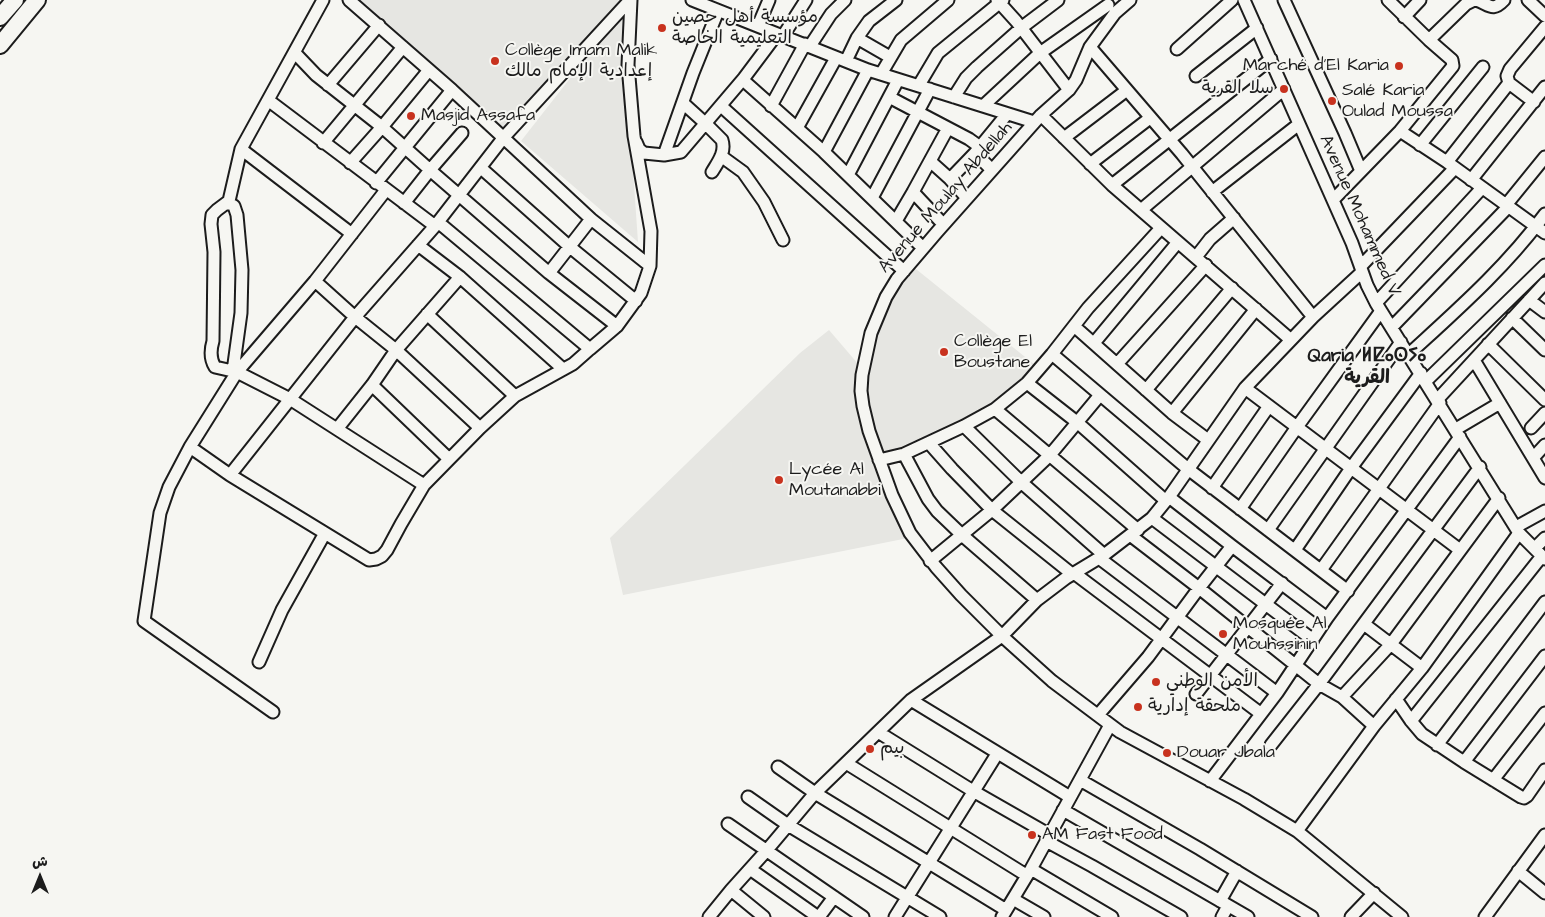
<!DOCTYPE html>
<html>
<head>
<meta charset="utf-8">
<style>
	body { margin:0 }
	#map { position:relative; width:1545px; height:917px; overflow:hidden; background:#f6f6f2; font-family:"Architects Daughter","Playpen Sans Arabic",sans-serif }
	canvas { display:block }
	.north { position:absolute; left:15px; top:852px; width:50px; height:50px; -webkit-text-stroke:4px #f6f6f2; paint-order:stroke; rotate:0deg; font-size:14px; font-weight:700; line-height:20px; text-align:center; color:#1c1c1c }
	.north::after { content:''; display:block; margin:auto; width:18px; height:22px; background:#1c1c1c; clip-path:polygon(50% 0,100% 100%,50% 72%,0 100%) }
</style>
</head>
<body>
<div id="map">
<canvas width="1545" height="917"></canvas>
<div class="north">ش</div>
</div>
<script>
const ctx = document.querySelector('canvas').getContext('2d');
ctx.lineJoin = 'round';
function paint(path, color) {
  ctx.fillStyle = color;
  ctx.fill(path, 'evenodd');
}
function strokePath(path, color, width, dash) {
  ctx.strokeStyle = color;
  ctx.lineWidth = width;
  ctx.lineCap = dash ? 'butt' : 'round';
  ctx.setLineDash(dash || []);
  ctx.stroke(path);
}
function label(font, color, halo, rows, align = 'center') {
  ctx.font = font + ' "Architects Daughter","Playpen Sans Arabic","Noto Sans Tifinagh",sans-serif';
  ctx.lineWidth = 4;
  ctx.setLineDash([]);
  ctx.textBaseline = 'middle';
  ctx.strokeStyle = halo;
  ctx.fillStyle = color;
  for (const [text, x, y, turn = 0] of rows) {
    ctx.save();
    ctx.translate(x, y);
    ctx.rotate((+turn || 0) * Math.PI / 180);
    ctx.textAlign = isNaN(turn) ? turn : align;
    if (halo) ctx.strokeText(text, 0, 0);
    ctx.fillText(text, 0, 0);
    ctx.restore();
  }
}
paint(new Path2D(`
	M 343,0 L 633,0 L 622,12 L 638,242 L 521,141 L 618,17 L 507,131 L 454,94 Z
	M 911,265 L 1040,369 L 987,408 L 935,434 L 880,460 L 918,536 L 623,595 L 610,538 L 800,353 L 829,330 L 865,372 L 879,315 Z`), '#e6e6e2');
const minor = new Path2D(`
	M 323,0 L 241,149 L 229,201 L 217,210 L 212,215 L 211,224 L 214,252 L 213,341 C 210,351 210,359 215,367 L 237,372 L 290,399 L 424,485
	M 349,0 L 452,90 L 591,219 L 650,266
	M 692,0 L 868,70 L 1034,122
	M 997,0 L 1016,21 L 1069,90
	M 1130,0 L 1115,13 L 1090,47 L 1076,80 L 1069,90 L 1041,115 L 937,232 L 897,279 L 886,297 L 871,333 L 862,375 L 861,391 L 863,406 L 869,431 L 892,495 L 910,533 L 936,567 L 961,595 L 1002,636 L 1052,681 L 1120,732 L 1244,799 L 1297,831 L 1402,917
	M 1244,0 L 1352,243 L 1367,285 L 1376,303 L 1519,533 L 1545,559
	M 1284,0 L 1345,133 L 1361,171
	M 1476,0 C 1489,4 1492,13 1504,0
	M 1528,0 L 1545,16
	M 1404,17 L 1420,0
	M 758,26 L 769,0
	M 783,36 L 806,0
	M 857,38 L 890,57
	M 1429,40 L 1466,4 L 1474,0
	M 810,46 L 831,14 L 845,0
	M 1090,47 L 1182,154 L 1313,317
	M 1177,49 L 1232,0
	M 295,53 L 316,75 L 382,127 L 430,170 L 549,273 L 617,326
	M 846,61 L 857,38 L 869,21 L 896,0
	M 881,74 L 901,40 L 948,0
	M 1196,76 L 1257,28
	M 743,80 L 824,152 L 923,248
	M 328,85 L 379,25
	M 919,85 L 938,53 L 1003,0
	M 889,97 L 969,139 L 980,147
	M 954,97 L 966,78 L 977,67 L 1021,28 L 1058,0
	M 268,100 L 435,226
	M 1534,102 L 1509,83 L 1507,76 L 1510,69 L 1545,27
	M 683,103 L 705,123 L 722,140 C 726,152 718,162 712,172
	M 721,106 L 904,271
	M 771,106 L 805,44
	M 983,106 L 1040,53 L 1108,5
	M 1041,115 L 1112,185 L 1291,340
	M 797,128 L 836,58
	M 1400,131 L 1447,162 L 1545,233
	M 1064,138 L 1127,90
	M 636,142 L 639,149 L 644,153 L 664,155 L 681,152 L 744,78 L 777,34
	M 323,143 L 403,47
	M 1420,145 L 1483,67
	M 241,149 L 352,234
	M 824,152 L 868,70
	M 664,155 L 693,73 L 718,11
	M 721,156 L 743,172 L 764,202 L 783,240
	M 930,161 L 950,179 L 967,198
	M 1447,162 L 1509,83
	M 350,163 L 382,127 L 429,70
	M 1090,164 L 1150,118
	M 481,168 L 570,247 L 636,301
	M 992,170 L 975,153 L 1007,114
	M 848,175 L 898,80
	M 950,179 L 975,153
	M 1471,180 L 1545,87
	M 376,183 L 452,90
	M 1112,185 L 1271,59
	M 913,192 L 943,224
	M 1212,192 L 1299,124
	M 872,198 L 930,89
	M 1333,200 L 1400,131 L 1453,66 L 1452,60 L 1429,40 L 1388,0
	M 404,203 L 430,170 L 462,133
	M 225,204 L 231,204 L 234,206 L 237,215 L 242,270 L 241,313 L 233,371
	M 1506,205 L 1545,157
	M 1141,210 L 1284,89
	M 896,221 L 913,192 L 948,128
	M 438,222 L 590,349 L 617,326 L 641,293 L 650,266 L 651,231 L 634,136 L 628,65 L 631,0
	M 1196,257 L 1210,239 L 1234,218
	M 1361,266 L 1455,168
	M 549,273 L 591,219
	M 460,277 L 563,369
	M 315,281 L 355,317 L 396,350 L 480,428
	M 1529,300 L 1545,312
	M 1376,303 L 1482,188
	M 1512,318 L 1545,350
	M 1074,326 L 1172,413 L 1208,440
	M 1392,327 L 1508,207
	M 1094,343 L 1178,242
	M 1488,344 L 1545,400
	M 1052,354 L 1188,469 L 1348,591
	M 1409,354 C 1457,310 1506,267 1545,214
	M 1474,360 L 1545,478
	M 1117,364 L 1206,265
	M 1426,381 L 1545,265
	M 1027,383 L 1078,423 L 1166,501
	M 372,385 L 449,459
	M 1245,388 L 1460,550
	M 1146,390 L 1232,288
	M 515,396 L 573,364 L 590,349
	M 1437,400 L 1545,283
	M 995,409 L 1138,530
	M 1172,413 L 1256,309
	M 964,426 L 1021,482 L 1104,555
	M 1531,428 L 1545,413
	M 337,429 L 372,385 L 396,350 L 460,277 L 418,245
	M 1456,429 L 1500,403
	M 929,443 L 952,469 L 992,510 L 1072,574
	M 190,447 L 230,475 L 355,317 L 435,226 L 504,137 L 630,0
	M 904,454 L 928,499 L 937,511 L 962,535 L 1037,600
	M 1533,458 L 1545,445
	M 879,460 L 904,454 L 964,426 L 995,409 L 1027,383 L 1052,354 L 1088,308 L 1161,228
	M 230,475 L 369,560 L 376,559 L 382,556 L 387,550 L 401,524 L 424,485 L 480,428 L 515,396 L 427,314
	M 1212,488 L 1269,406
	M 1169,497 L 1232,546 L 1327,618
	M 1240,509 L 1297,427 L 1381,311
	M 1152,518 L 1313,640
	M 1516,527 L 1545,511
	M 1268,530 L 1401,342
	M 1130,535 L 1199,588 L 1319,684 L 1342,697 L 1374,726
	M 1535,548 L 1545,538
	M 1295,550 L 1351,468 L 1421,373
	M 1099,558 L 1277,693
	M 930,561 L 992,510 L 1050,455 L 1100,395
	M 1321,570 L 1440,403
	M 1074,573 L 1260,713
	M 1364,624 L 1422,668
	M 259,662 L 282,610 L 325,533
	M 1196,694 L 1282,583
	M 1342,697 L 1391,644 L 1499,498
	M 1396,699 L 1411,721 L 1422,734 L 1464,762 L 1521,797 L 1524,798 L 1527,796 L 1545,770
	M 911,700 L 1070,797
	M 273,712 L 144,621 L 160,513 L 169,487 L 190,447 L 237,372 L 315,281 L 386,190
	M 1098,715 L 1148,657 L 1199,588 L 1232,546
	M 1411,721 L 1542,556
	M 878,732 L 973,791 L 1050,835
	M 1271,745 L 1319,684 L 1480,467
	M 1437,745 L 1545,602
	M 1464,762 L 1545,656
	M 846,763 L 1026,875
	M 778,767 L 815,793 L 1006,910
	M 1080,780 L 1200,849 L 1312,917
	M 1493,780 L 1545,713
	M 1210,781 L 1277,693 L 1327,618 L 1460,437
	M 748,797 L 788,825 L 940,917
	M 1063,810 L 1248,917
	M 728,824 L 863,917
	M 1297,831 L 1374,726 L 1422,668 L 1519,533
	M 1046,841 L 1092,866 L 1181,917
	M 750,869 L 818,917
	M 1031,869 L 1112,917
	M 1518,871 L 1545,893
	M 731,890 L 764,917
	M 1013,899 L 1044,917
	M 1220,901 L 1237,871
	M 709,917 L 731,890 L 767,850 L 815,793 L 911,700 L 1002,636 L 1037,600 L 1066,578 L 1104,555 L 1152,518 L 1169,497 L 1245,388 L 1313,317 L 1362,272
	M 819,917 L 834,897
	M 895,917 L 997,754
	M 1002,917 L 1031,869 L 1110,725
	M 1222,917 L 1228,906
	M 1351,917 L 1374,893
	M 1485,917 L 1545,835`);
const highway = new Path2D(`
	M 0,17 L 15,0
	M 0,45 L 37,0`);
strokePath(minor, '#1c1c1c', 15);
strokePath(highway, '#1c1c1c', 20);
strokePath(minor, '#f6f6f2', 11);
strokePath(highway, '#f6f6f2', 16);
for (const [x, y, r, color] of [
	[662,28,5,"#c8321e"],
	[495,61,5,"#c8321e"],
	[1399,66,5,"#c8321e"],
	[1284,89,5,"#c8321e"],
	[1332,101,5,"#c8321e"],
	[411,116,5,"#c8321e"],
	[944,352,5,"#c8321e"],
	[779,480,5,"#c8321e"],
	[1223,634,5,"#c8321e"],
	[1156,682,5,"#c8321e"],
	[1138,707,5,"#c8321e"],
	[870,749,5,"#c8321e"],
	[1167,753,5,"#c8321e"],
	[1032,835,5,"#c8321e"]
]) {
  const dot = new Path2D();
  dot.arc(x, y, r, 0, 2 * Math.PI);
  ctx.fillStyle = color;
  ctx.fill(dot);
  strokePath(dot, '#f6f6f2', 2);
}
label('18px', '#1c1c1c', '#f6f6f2', [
	["مؤسسة أهل حصين",672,18],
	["التعليمية الخاصة",672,39],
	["Collège Imam Malik",505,51],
	["إعدادية الإمام مالك",505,72],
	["Marché d'El Karia",1389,66,"right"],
	["سلا القرية",1274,89,"right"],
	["Salé Karia",1342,91],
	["Oulad Moussa",1342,112],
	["Masjid Assafa",421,116],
	["Collège El",954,342],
	["Boustane",954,363],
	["Lycée Al",789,470],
	["Moutanabbi",789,491],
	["Mosquée Al",1233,624],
	["Mouhssinin",1233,645],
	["الأمن الوطني",1166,682],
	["ملحقة إدارية",1148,707],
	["بيم",880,749],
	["Douar Jbala",1177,753],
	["AM Fast Food",1042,835]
], 'left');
label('18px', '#1c1c1c', '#f6f6f2', [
	["Avenue Moulay Abdellah",946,198,-49],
	["Avenue Mohammed V",1359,216,66]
]);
label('bold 19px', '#1c1c1c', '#f6f6f2', [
	["Qaria ⵍⵇⴰⵔⵢⴰ",1367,357],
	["القرية",1367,379]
]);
</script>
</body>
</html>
